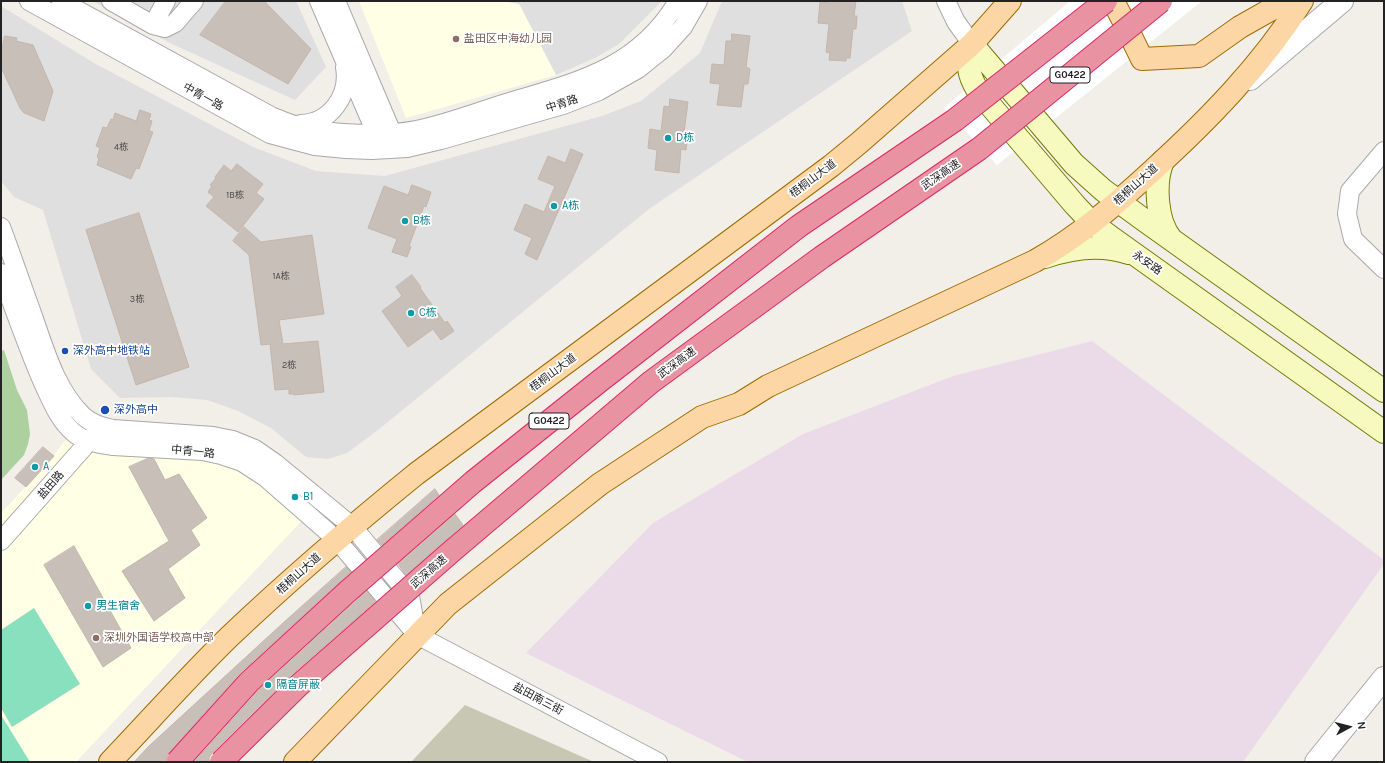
<!DOCTYPE html>
<html>
<head>
<meta charset="utf-8">
<style>
	body { margin:0 }
	#map { position:relative; width:1385px; height:763px; overflow:hidden; background:#f2efe9; font-family:Karla,sans-serif }
	canvas { display:block }
	.frame { position:absolute; inset:0; border:2px solid #222; pointer-events:none }
	.north { position:absolute; left:1329px; top:707px; width:40px; height:40px; -webkit-text-stroke:3px #fff; paint-order:stroke; rotate:83deg; font-size:11px; font-weight:700; line-height:16px; text-align:center; color:#222 }
	.north::after { content:''; display:block; margin:auto; width:14px; height:18px; background:#222; clip-path:polygon(50% 0,100% 100%,50% 72%,0 100%) }
</style>
</head>
<body>
<div id="map">
<canvas width="1385" height="763"></canvas>
<div class="frame"></div>
<div class="north">N</div>
</div>
<script>
const ctx = document.querySelector('canvas').getContext('2d');
ctx.lineJoin = 'round';
function paint(path, color) {
  ctx.fillStyle = color;
  ctx.fill(path, 'evenodd');
}
function strokePath(path, color, width, dash) {
  ctx.strokeStyle = color;
  ctx.lineWidth = width;
  ctx.lineCap = dash ? 'butt' : 'round';
  ctx.setLineDash(dash || []);
  ctx.stroke(path);
}
function label(font, color, halo, rows, align = 'center') {
  ctx.font = font + ' Karla,"Noto Sans SC",sans-serif';
  ctx.lineWidth = 3.5;
  ctx.setLineDash([]);
  ctx.textBaseline = 'middle';
  ctx.strokeStyle = halo;
  ctx.fillStyle = color;
  for (const [text, x, y, turn = 0] of rows) {
    ctx.save();
    ctx.translate(x, y);
    ctx.rotate((+turn || 0) * Math.PI / 180);
    ctx.textAlign = isNaN(turn) ? turn : align;
    if (halo) ctx.strokeText(text, 0, 0);
    ctx.fillText(text, 0, 0);
    ctx.restore();
  }
}
paint(new Path2D(`
	M 93,1 L 296,1 L 326,67 L 295,100 L 172,44 Z
	M 500,1 L 662,1 L 619,44 L 595,58 L 556,75 L 519,4 Z
	M 722,1 L 902,1 L 912,31 L 649,209 L 378,430 L 347,453 L 328,459 L 306,457 L 271,428 L 238,411 L 207,400 L 171,397 L 120,398 L 91,369 L 43,210 L 14,197 L 1,181 L 1,6 L 94,63 L 253,147 L 316,171 L 385,176 L 602,116 L 641,101 L 700,53 Z`), '#e0dfdf');
paint(new Path2D(`
	M 1092,341 L 1384,560 L 1384,564 L 1243,762 L 748,762 L 526,653 L 653,523 L 803,434 L 953,376 Z`), '#ebdbe8');
paint(new Path2D(`
	M 359,1 L 500,1 L 519,4 L 556,75 L 406,118 Z
	M 67,438 L 256,464 L 307,515 L 76,762 L 1,762 L 1,513 L 48,463 Z`), '#ffffe5');
paint(new Path2D(`
	M 465,705 L 594,762 L 411,762 Z`), '#c7c7b4');
paint(new Path2D(`
	M 4,350 L 17,390 L 27,410 L 30,434 L 28,444 L 24,455 L 1,480 L 1,351 Z`), '#add19e');
paint(new Path2D(`
	M 34,608 L 80,684 L 12,727 L 1,708 L 1,630 Z
	M 1,715 L 30,762 L 1,762 Z`), '#88e0be');
paint(new Path2D(`
	M 1070,1 L 1202,1 L 997,165 L 944,108 Z`), '#fff');
const building = new Path2D(`
	M 226,1 L 264,1 L 311,49 L 288,84 L 200,35 Z
	M 832,1 L 856,1 L 854,16 L 857,16 L 856,29 L 853,29 L 850,58 L 846,58 L 846,61 L 829,60 L 830,53 L 826,52 L 829,24 L 818,23 L 820,2 L 832,3 Z
	M 732,34 L 750,36 L 746,67 L 750,69 L 748,84 L 744,84 L 741,107 L 717,105 L 720,84 L 710,83 L 712,64 L 724,65 L 726,41 L 731,41 Z
	M 5,36 L 17,38 L 16,41 L 33,45 L 53,91 L 44,121 L 24,113 L 20,108 L 1,67 L 1,53 Z
	M 670,99 L 688,102 L 684,133 L 688,135 L 686,150 L 681,149 L 679,173 L 655,170 L 657,150 L 648,148 L 650,129 L 661,131 L 664,106 L 669,107 Z
	M 140,110 L 151,114 L 149,120 L 152,121 L 149,131 L 153,132 L 139,169 L 136,168 L 131,179 L 97,165 L 99,158 L 97,157 L 100,148 L 96,146 L 103,127 L 107,128 L 111,119 L 113,120 L 115,113 L 136,121 Z
	M 571,149 L 583,154 L 537,260 L 525,254 L 532,238 L 514,230 L 525,204 L 544,212 L 555,186 L 538,179 L 548,156 L 565,163 Z
	M 237,164 L 263,184 L 256,193 L 264,199 L 238,232 L 206,206 L 214,197 L 208,192 L 212,186 L 210,185 L 216,178 L 215,177 L 224,165 L 231,171 Z
	M 412,185 L 431,192 L 426,207 L 424,206 L 409,246 L 411,247 L 407,257 L 392,252 L 397,239 L 368,228 L 384,186 L 408,195 Z
	M 139,213 L 189,367 L 136,385 L 86,230 Z
	M 244,227 L 261,242 L 312,235 L 324,314 L 279,320 L 283,344 L 318,341 L 324,392 L 294,395 L 293,394 L 289,394 L 289,389 L 275,390 L 270,344 L 261,345 L 249,255 L 233,241 Z
	M 412,275 L 421,287 L 420,288 L 445,323 L 447,321 L 454,331 L 441,340 L 433,329 L 408,347 L 382,311 L 402,296 L 396,287 Z
	M 43,447 L 54,456 L 26,487 L 15,478 Z
	M 149,458 L 154,459 L 165,480 L 179,474 L 207,518 L 191,530 L 200,545 L 168,569 L 185,598 L 154,621 L 122,571 L 169,541 L 129,467 Z
	M 435,489 L 439,495 L 382,545 L 377,540 Z
	M 455,514 L 463,525 L 406,575 L 398,564 Z
	M 74,546 L 131,648 L 103,667 L 44,565 Z
	M 346,567 L 351,572 L 240,673 L 168,754 L 165,762 L 134,762 L 149,746 L 283,623 Z
	M 367,591 L 375,602 L 289,677 L 212,753 L 209,758 L 209,762 L 194,762 L 258,691 Z`);
paint(building, '#c7bfb8');
strokePath(building, '#c4b6ab', 1);
const minor = new Path2D(`
	M 29,1 L 270,134 L 315,146 L 346,149 L 372,150 L 407,148 L 441,140 L 563,105 L 599,91 L 638,69 L 663,49 L 683,27 L 698,1
	M 61,1 L 271,116 C 281,120 291,125 302,127 C 334,135 384,136 416,130 C 447,124 477,112 506,103 C 576,82 638,69 678,1
	M 111,1 L 153,25 L 165,28 L 175,23 L 194,1
	M 319,1 L 376,133 L 383,140
	M 336,1 L 392,133 L 392,143
	M 946,1 L 956,22 L 972,44
	M 153,25 L 166,1
	M 301,124 C 330,123 350,96 345,67
	M 1384,151 L 1350,191 L 1347,214 L 1353,239 L 1384,269
	M 1,227 C 12,256 22,286 33,316 C 45,350 56,390 83,416 C 92,424 101,427 113,429 L 213,436 L 233,440 L 255,449 L 275,463 L 353,527 L 410,596 L 417,635
	M 1,273 C 15,311 28,349 44,385 C 52,402 59,420 73,432 C 84,442 99,444 113,446 L 203,451 L 221,455 L 242,462 L 265,477 L 337,540 L 417,635 L 658,762
	M 1,541 L 84,447 L 96,432`);
const tertiary = new Path2D(`
	M 1250,79 L 1342,1
	M 1316,762 L 1384,678`);
const secondary = new Path2D(`
	M 972,44 C 967,64 967,73 978,91 L 1075,205 L 1092,223 L 1112,238 L 1384,432
	M 972,44 L 1074,164 L 1103,190 L 1144,220 L 1384,391
	M 1163,161 C 1154,182 1156,222 1172,240
	M 1045,257 C 1071,248 1102,244 1129,253`);
const primary = new Path2D(`
	M 1113,1 L 1124,22 L 1142,59 L 1199,56 L 1240,27 L 1286,1
	M 110,762 C 150,720 188,677 229,637 C 289,580 352,526 416,474 L 831,166 L 859,143 L 972,44 L 1010,1
	M 295,762 L 448,604 L 600,484 L 702,417 L 739,404 L 768,386 L 1035,261 C 1078,237 1116,204 1152,171 C 1208,120 1262,65 1302,1`);
strokePath(minor, '#a9a9a9', 20);
strokePath(tertiary, '#a9a9a9', 24);
strokePath(secondary, '#707d05', 24);
strokePath(primary, '#a06b00', 24);
strokePath(minor, '#fff', 18);
strokePath(tertiary, '#fff', 22);
strokePath(secondary, '#f7fabf', 22);
strokePath(primary, '#fcd6a4', 22);
const motorwayBridge = new Path2D(`
	M 177,762 L 249,682 L 347,592 L 473,482 L 601,380 L 799,226 L 955,120 L 1106,1
	M 221,762 L 298,686 L 452,551 L 651,382 L 822,257 L 979,149 L 1161,1`);
strokePath(motorwayBridge, '#dc2a67', 24, []);
strokePath(motorwayBridge, '#e892a2', 22);
for (const [x, y, r, color] of [
	[456,39,4,"#8d6e63"],
	[668,138,4,"#0f9aa8"],
	[554,206,4,"#0f9aa8"],
	[405,221,4,"#0f9aa8"],
	[411,313,4,"#0f9aa8"],
	[65,351,4,"#1a4fb4"],
	[105,410,5,"#1a4fb4"],
	[35,467,4,"#0f9aa8"],
	[295,497,4,"#0f9aa8"],
	[88,606,4,"#0f9aa8"],
	[96,638,4,"#8d6e63"],
	[268,685,4,"#0f9aa8"]
]) {
  const dot = new Path2D();
  dot.arc(x, y, r, 0, 2 * Math.PI);
  ctx.fillStyle = color;
  ctx.fill(dot);
  strokePath(dot, '#fff', 1.5);
}
label('9px', '#4b4948', null, [
	["4栋",121,147],
	["1B栋",235,195],
	["1A栋",281,276],
	["3栋",137,299],
	["2栋",289,365]
]);
for (const [x, y, w] of [
	[1070,75,40],
	[549,421,40]
]) {
  const box = new Path2D();
  box.roundRect(x - w / 2, y - 8, w, 16, 3);
  ctx.fillStyle = '#fff';
  ctx.fill(box);
  strokePath(box, '#222', 1);
}
label('bold 10px', '#222', null, [
	["G0422",1070,75],
	["G0422",549,421]
]);
label('11px', '#785e54', '#fff', [
	["盐田区中海幼儿园",464,39],
	["深圳外国语学校高中部",104,638]
], 'left');
label('11px', '#222', '#fff', [
	["中青一路",203,97,29],
	["中青路",562,104,-18],
	["武深高速",941,175,-34],
	["梧桐山大道",813,179,-37],
	["梧桐山大道",1136,185,-42],
	["永安路",1147,263,35],
	["武深高速",677,363,-36],
	["梧桐山大道",553,373,-37],
	["中青一路",193,452,6],
	["盐田路",51,485,-49],
	["武深高速",429,572,-41],
	["梧桐山大道",299,574,-42],
	["盐田南三街",538,699,28]
]);
label('11px', '#0d838f', '#fff', [
	["D栋",676,138],
	["A栋",562,206],
	["B栋",413,221],
	["C栋",419,313],
	["A",43,467],
	["B1",303,497],
	["男生宿舍",96,606],
	["隔音屏蔽",276,685]
], 'left');
label('11px', '#164399', '#fff', [
	["深外高中地铁站",73,351],
	["深外高中",114,410]
], 'left');
</script>
</body>
</html>
